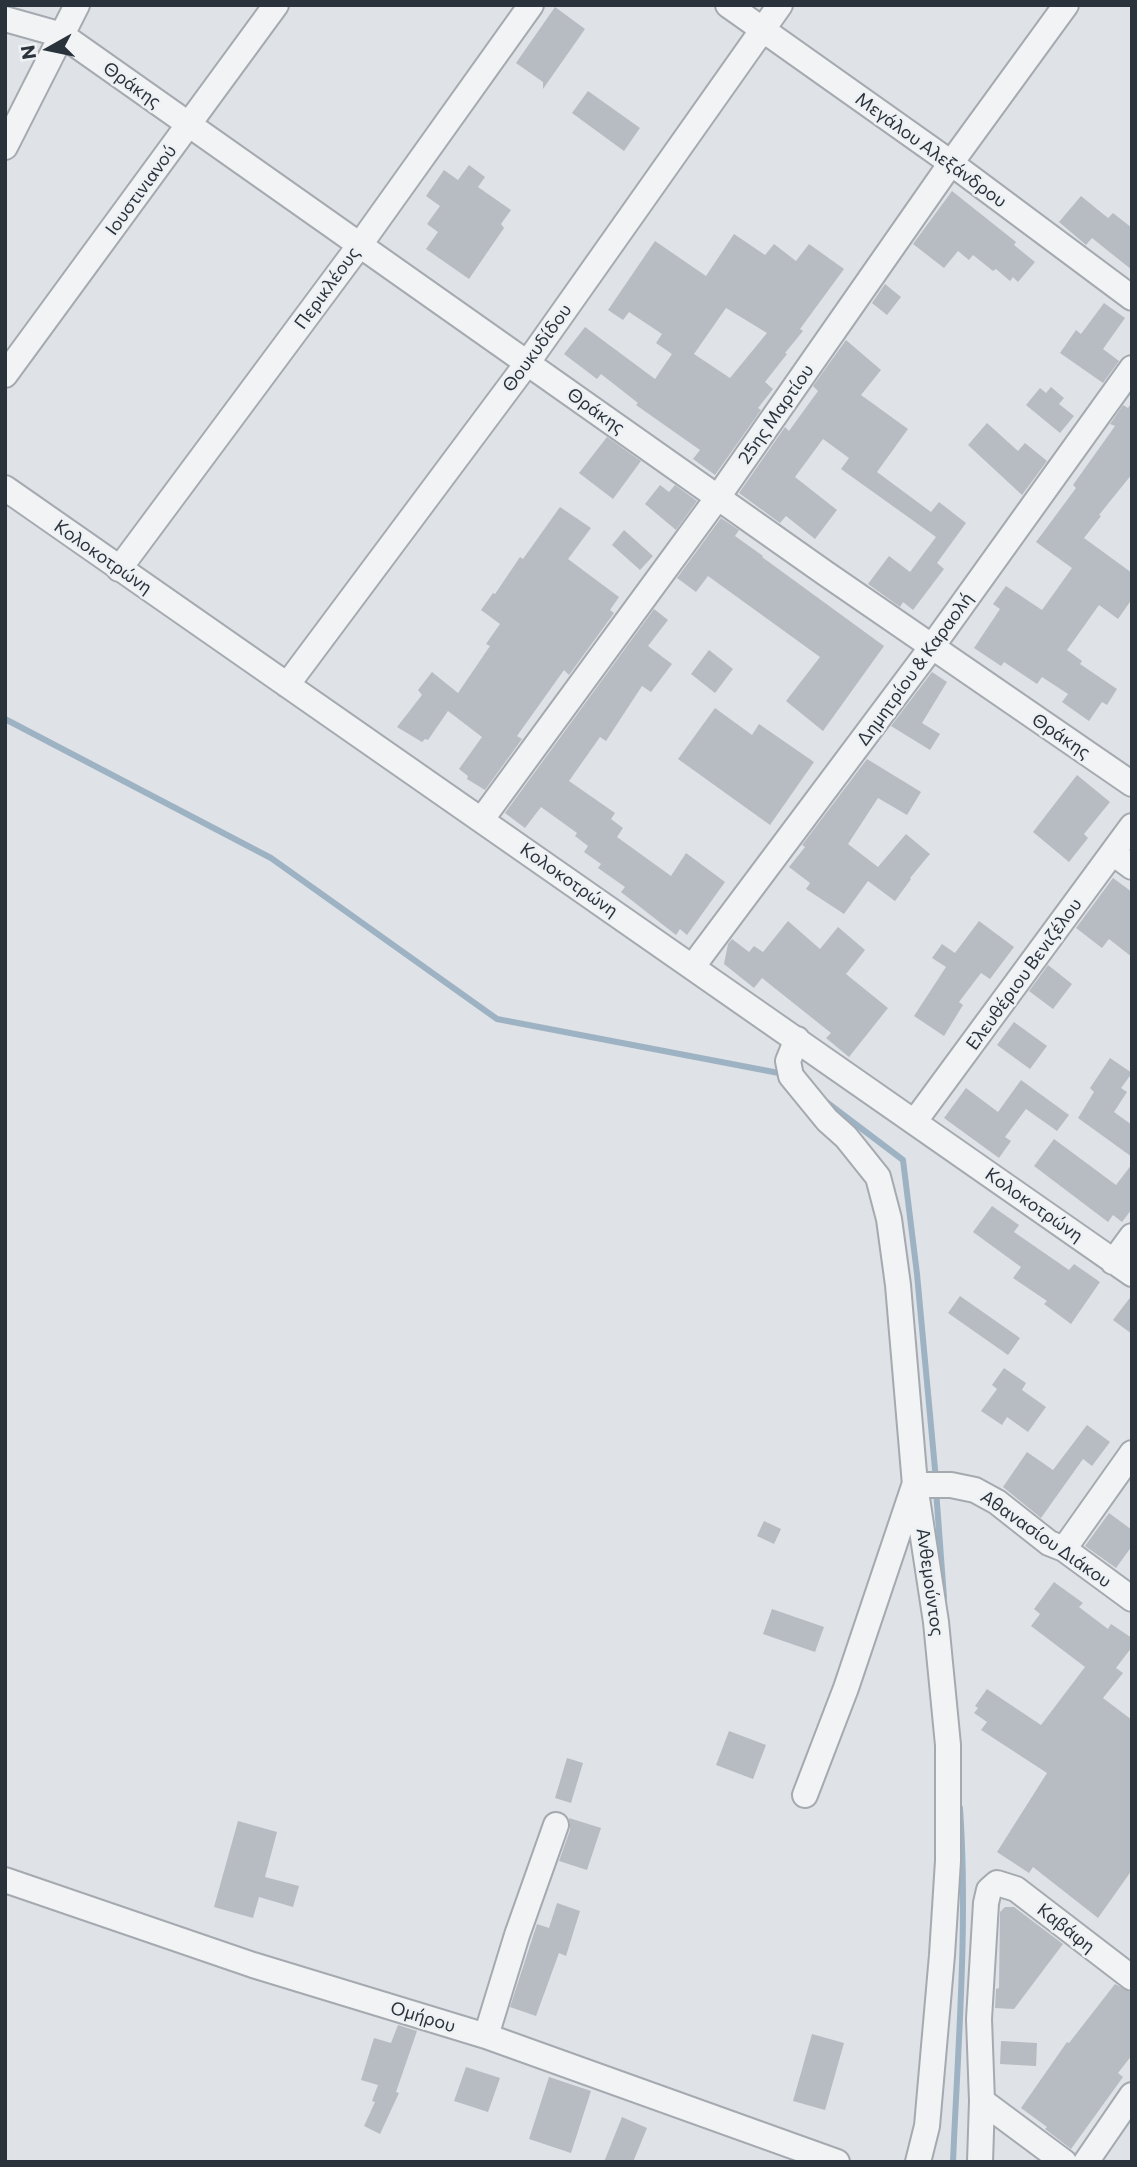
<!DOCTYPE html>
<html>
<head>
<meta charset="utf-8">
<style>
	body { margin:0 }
	#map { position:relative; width:1137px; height:2167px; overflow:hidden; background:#dfe2e6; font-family:Commissioner,sans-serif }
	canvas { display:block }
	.frame { position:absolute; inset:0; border:7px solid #2a323c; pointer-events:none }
	.north { position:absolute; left:14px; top:14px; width:70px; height:70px; -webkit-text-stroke:5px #eef1f4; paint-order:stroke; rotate:261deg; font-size:19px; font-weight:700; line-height:28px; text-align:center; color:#2a323c }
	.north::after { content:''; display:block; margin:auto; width:24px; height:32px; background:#2a323c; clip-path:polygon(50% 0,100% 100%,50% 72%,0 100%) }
</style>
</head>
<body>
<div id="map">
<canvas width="1137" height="2167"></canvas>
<div class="frame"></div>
<div class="north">N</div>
</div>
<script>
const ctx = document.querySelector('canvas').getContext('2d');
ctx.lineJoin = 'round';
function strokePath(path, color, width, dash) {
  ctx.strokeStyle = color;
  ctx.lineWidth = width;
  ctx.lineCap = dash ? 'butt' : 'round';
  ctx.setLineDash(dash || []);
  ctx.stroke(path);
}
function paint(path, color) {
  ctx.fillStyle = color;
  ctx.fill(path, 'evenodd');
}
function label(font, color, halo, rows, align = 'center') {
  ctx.font = font + ' Commissioner,sans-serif';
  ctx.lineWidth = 5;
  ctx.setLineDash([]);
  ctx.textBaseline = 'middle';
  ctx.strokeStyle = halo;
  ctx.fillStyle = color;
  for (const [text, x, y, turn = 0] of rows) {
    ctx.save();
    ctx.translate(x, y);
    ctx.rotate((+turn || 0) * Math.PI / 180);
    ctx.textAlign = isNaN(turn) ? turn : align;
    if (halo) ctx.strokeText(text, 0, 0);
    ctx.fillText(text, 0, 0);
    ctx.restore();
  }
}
strokePath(new Path2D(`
	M 5,719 L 271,858 L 497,1019 L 784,1074
	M 825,1101 L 903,1160 L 917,1274 L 936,1480
	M 936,1490 L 944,1598
	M 953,2162 C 958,2044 968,1925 960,1808`), '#9db2c3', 6);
paint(new Path2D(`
	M 555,7 L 585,29 L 543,89 L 543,82 L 516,63 Z
	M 588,91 L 640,128 L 624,151 L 572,113 Z
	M 469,165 L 485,177 L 478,187 L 511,210 L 501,224 L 504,228 L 469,279 L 426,249 L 438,232 L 427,224 L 440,206 L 426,196 L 444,170 L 458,180 Z
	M 952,191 L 1016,242 L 1014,245 L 1035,262 L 1018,282 L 1013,277 L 1010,281 L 996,269 L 993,271 L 973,255 L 969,260 L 958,251 L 944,268 L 913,244 Z
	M 1081,196 L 1108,218 L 1113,213 L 1132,228 L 1132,270 L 1092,238 L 1086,245 L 1059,222 Z
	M 734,234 L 765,255 L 774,244 L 796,261 L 809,244 L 844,269 L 800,329 L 803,331 L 785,353 L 787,354 L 765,382 L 773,389 L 758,408 L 761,410 L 715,475 L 693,459 L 700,450 L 636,405 L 638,403 L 601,374 L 597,379 L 564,354 L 585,327 L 655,379 L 672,354 L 656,343 L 662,334 L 629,312 L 623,320 L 608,310 L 655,241 L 706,276 ZM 726,308 L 767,333 L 730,378 L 694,354 Z
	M 885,284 L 901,297 L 887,315 L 872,303 Z
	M 1104,303 L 1125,318 L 1103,349 L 1119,361 L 1103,383 L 1060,353 L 1076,330 L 1081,334 Z
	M 846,340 L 881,370 L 861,395 L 908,429 L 877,472 L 931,512 L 939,502 L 966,523 L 937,563 L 944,569 L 913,610 L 903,602 L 900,607 L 868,584 L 889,556 L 910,572 L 936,537 L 841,469 L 849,458 L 823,439 L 795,477 L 837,510 L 815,539 L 786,516 L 780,523 L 739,493 L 785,427 L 789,431 L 818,391 L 813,386 Z
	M 1051,387 L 1064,398 L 1059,404 L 1074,416 L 1060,433 L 1026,405 L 1040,388 L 1046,393 Z
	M 1132,402 L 1132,474 L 1099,515 L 1101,516 L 1084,538 L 1132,573 L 1132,599 L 1118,619 L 1099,605 L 1067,650 L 1082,661 L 1080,664 L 1117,689 L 1107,705 L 1102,702 L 1089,721 L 1062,702 L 1068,694 L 1042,677 L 1037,684 L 1004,662 L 1001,666 L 974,648 L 1000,609 L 993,604 L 1006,586 L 1042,610 L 1072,568 L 1036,542 L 1076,488 L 1073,485 L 1115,426 L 1110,424 L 1123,405 L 1128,408 Z
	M 987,423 L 1018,451 L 1025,443 L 1047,461 L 1022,495 L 968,445 Z
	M 607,437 L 641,461 L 613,499 L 579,473 Z
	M 660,485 L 669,492 L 675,485 L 697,501 L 676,530 L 645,504 Z
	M 560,507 L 591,528 L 568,559 L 619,597 L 610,610 L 614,613 L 569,675 L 564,670 L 517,736 L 522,739 L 485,790 L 467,779 L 468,776 L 459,769 L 482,737 L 448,711 L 428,740 L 425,739 L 422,742 L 397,727 L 422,695 L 418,690 L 432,672 L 458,693 L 490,646 L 486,644 L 500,624 L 481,610 L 493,593 L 495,594 L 520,557 L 523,559 Z
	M 721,518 L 739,530 L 735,536 L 763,556 L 762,557 L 884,646 L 823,731 L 786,701 L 820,657 L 708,576 L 696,592 L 677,578 Z
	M 624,530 L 653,556 L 640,570 L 612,545 Z
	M 654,609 L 668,620 L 648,646 L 672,664 L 651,692 L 642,686 L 606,741 L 600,737 L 569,781 L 615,813 L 611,819 L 623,828 L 617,837 L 671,876 L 686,853 L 725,882 L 687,935 L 680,929 L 676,935 L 621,892 L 625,887 L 598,868 L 601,864 L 584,852 L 588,846 L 575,836 L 577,833 L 541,807 L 525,828 L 505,813 Z
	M 709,650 L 733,669 L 715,693 L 691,674 Z
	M 932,672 L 947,682 L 922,723 L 940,734 L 930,750 L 891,726 Z
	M 715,708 L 752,735 L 759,724 L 814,762 L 770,825 L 678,759 Z
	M 867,759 L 921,792 L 907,815 L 878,798 L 848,844 L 878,867 L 906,834 L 930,854 L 910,878 L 911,879 L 895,901 L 868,881 L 844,914 L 806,889 L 810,883 L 789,867 L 805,847 L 802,845 Z
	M 1077,775 L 1110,802 L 1084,834 L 1088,838 L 1069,862 L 1033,832 Z
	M 1113,878 L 1132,892 L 1132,957 L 1109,939 L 1102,948 L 1076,928 Z
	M 788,921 L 820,949 L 838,927 L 865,950 L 846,974 L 888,1008 L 849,1057 L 826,1038 L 831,1033 L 762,978 L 754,988 L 724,964 L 728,944 L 732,939 L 749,952 L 754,946 L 763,952 Z
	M 979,921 L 1014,947 L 990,979 L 981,973 L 959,1002 L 963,1005 L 944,1036 L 914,1016 L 946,967 L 932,958 L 942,944 L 955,953 Z
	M 1048,965 L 1072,984 L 1053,1009 L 1029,991 Z
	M 1014,1022 L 1047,1046 L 1030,1069 L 997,1045 Z
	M 1110,1058 L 1132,1073 L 1121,1088 L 1127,1092 L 1114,1112 L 1132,1125 L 1132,1157 L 1078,1118 L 1094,1092 L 1090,1088 Z
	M 1021,1080 L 1069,1115 L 1057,1131 L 1026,1109 L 1005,1137 L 1011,1141 L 999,1158 L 944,1118 L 966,1088 L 998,1112 Z
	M 1054,1139 L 1116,1185 L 1132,1164 L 1132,1209 L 1122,1222 L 1113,1215 L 1108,1222 L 1034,1166 Z
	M 992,1206 L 1019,1225 L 1014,1232 L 1069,1270 L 1074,1264 L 1100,1282 L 1071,1324 L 1044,1304 L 1047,1301 L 1013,1278 L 1021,1267 L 973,1232 Z
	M 1132,1295 L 1132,1334 L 1113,1320 Z
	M 960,1296 L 1020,1338 L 1008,1355 L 948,1313 Z
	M 1004,1368 L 1026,1383 L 1022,1390 L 1046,1407 L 1028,1432 L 1007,1417 L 1002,1425 L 981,1411 L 997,1389 L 992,1385 Z
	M 1087,1425 L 1110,1442 L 1092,1466 L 1083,1459 L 1041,1518 L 1003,1487 L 1027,1452 L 1053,1470 Z
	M 1109,1513 L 1132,1530 L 1132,1546 L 1116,1568 L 1085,1546 Z
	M 764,1521 L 781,1529 L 774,1544 L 757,1536 Z
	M 1054,1582 L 1083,1603 L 1079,1607 L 1108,1629 L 1111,1624 L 1132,1638 L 1132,1647 L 1116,1668 L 1123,1673 L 1103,1698 L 1132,1720 L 1132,1870 L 1098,1918 L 1033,1867 L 1029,1873 L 997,1852 L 1047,1773 L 981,1730 L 987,1722 L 974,1713 L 978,1708 L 975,1706 L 987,1689 L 1041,1725 L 1085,1667 L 1031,1626 L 1040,1614 L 1034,1609 Z
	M 772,1609 L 824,1627 L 815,1652 L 763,1634 Z
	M 729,1731 L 766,1745 L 753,1779 L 716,1765 Z
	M 567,1758 L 583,1763 L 571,1803 L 555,1798 Z
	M 569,1818 L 601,1828 L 587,1870 L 559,1861 L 570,1830 Z
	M 238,1821 L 277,1832 L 265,1877 L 299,1886 L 293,1907 L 259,1897 L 253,1918 L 214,1907 Z
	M 557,1903 L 580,1911 L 566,1956 L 559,1953 L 536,2016 L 510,2007 L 537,1924 L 549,1928 Z
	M 1005,1907 L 1014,1907 L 1063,1944 L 1014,2009 L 995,2008 L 996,1989 L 999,1988 L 1000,1912 Z
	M 1115,1984 L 1132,1993 L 1132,2055 L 1118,2073 L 1123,2077 L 1071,2149 L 1045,2129 L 1047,2127 L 1021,2108 L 1067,2042 L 1069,2043 Z
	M 398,2025 L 417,2031 L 396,2092 L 399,2093 L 380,2134 L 364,2126 L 375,2102 L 372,2101 L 378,2085 L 361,2080 L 374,2038 L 391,2043 Z
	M 812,2034 L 844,2043 L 825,2110 L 793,2101 Z
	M 1001,2041 L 1037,2043 L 1036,2066 L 1000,2064 Z
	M 466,2067 L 500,2078 L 488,2112 L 454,2101 Z
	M 549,2077 L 591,2091 L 571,2153 L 529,2139 Z
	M 622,2117 L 647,2128 L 633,2162 L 604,2162 Z`), '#b7bcc3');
const minor = new Path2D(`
	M 728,5 L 951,163 L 1132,298
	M 5,19 L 62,35 L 825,573 L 1132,784
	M 5,147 L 77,5
	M 5,375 L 276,5
	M 5,488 L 1132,1274
	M 119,569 L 359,246 L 531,5
	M 287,685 L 528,362 L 780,5
	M 482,819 L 718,497 L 951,163 L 1066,5
	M 1113,853 L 1132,867
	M 693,966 L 931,648 L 1132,368
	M 797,1039 L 788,1061 L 791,1076 L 827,1120 L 846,1137 L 878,1177 L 889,1219 L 898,1285 L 915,1485 L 936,1622 L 948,1745 L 948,1861 L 942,1955 L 927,2126 L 918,2162
	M 915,1121 L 1132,826
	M 1113,1262 L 1132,1236
	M 915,1485 L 951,1485 L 975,1490 L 997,1502 L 1049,1543 L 1064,1549 L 1132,1599
	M 1064,1549 L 1132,1453
	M 805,1795 L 846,1688 L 914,1486
	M 5,1880 L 253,1965 L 486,2036 L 837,2162
	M 486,2036 L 517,1935 L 556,1825
	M 982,2101 L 1064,2162
	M 980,2162 L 982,2101 L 979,2019 L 986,1903 L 989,1890 L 997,1883 L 1016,1889 L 1132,1978
	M 1086,2162 L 1132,2095`);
strokePath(minor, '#a5aab0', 28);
strokePath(minor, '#f1f3f5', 24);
label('18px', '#2a323c', '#eef1f4', [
	["Θράκης",132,85,35],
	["Μεγάλου Αλεξάνδρου",931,150,36],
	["Ιουστινιανού",141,190,-54],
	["Περικλέους",327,288,-54],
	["Θουκυδίδου",537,348,-54],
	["Θράκης",596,411,35],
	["25ης Μαρτίου",776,414,-55],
	["Κολοκοτρώνη",103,557,35],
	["Δημητρίου & Καραολή",915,669,-54],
	["Θράκης",1061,736,34],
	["Κολοκοτρώνη",569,880,35],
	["Ελευθέριου Βενιζέλου",1024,974,-54],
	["Κολοκοτρώνη",1034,1205,35],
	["Αθανασίου Διάκου",1046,1539,35],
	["Ανθεμούντος",930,1582,82],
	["Καβάφη",1066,1928,38],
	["Ομήρου",423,2017,17]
]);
</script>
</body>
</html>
